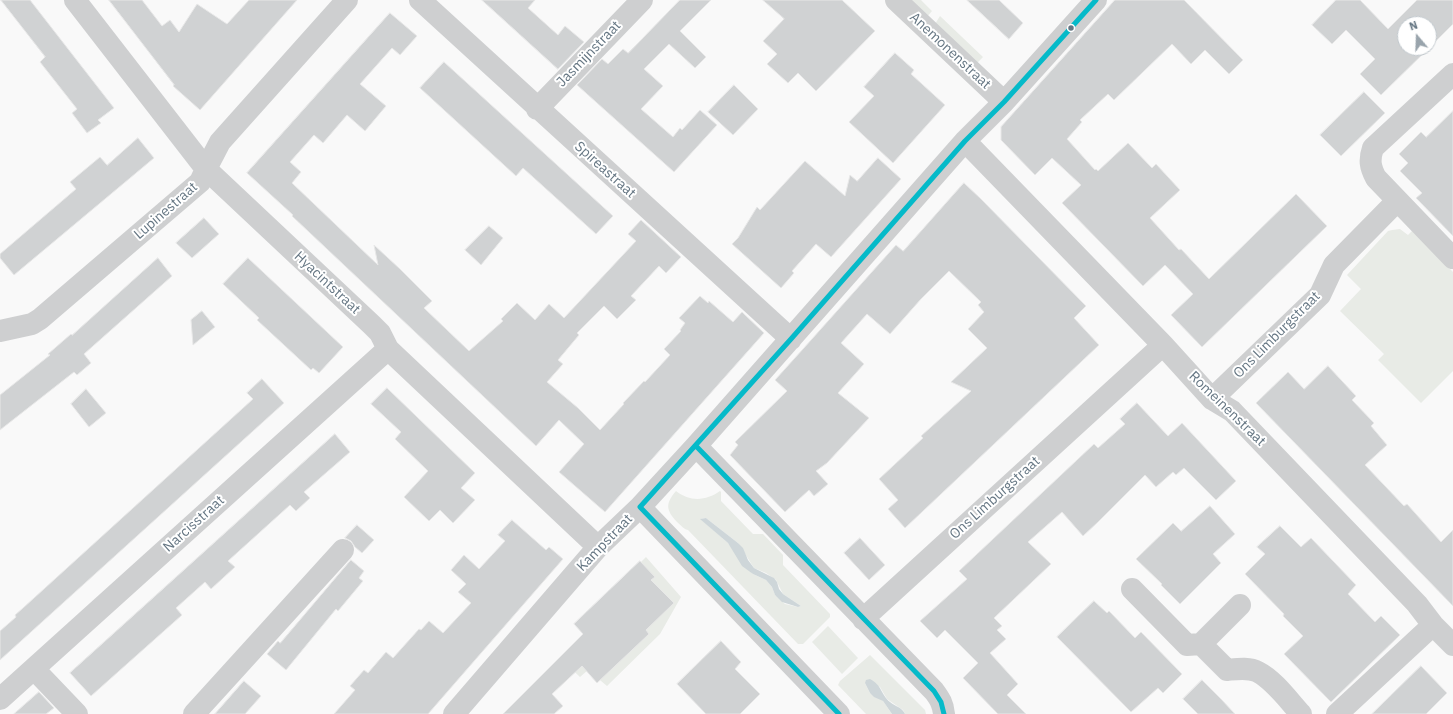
<!DOCTYPE html>
<html>
<head>
<meta charset="utf-8">
<style>
	body { margin:0 }
	#map { position:relative; width:1453px; height:714px; overflow:hidden; background:#f9f9f9; font-family:"IBM Plex Sans",sans-serif }
	canvas { display:block }
	.north { position:absolute; left:1397px; top:16px; width:40px; height:40px; box-sizing:border-box; background:#fff; border:1px solid #c1c8cd; border-radius:50%; rotate:341deg; font-size:11px; font-weight:700; line-height:16px; text-align:center; color:#657683 }
	.north::after { content:''; display:block; margin:auto; width:14px; height:18px; background:#99a4ac; clip-path:polygon(50% 0,100% 100%,50% 72%,0 100%) }
</style>
</head>
<body>
<div id="map">
<canvas width="1453" height="714"></canvas>
<div class="north">N</div>
</div>
<script>
const ctx = document.querySelector('canvas').getContext('2d');
ctx.lineJoin = 'round';
function paint(path, color) {
  ctx.fillStyle = color;
  ctx.fill(path, 'evenodd');
}
function strokePath(path, color, width, dash) {
  ctx.strokeStyle = color;
  ctx.lineWidth = width;
  ctx.lineCap = dash ? 'butt' : 'round';
  ctx.setLineDash(dash || []);
  ctx.stroke(path);
}
function label(font, color, halo, rows, align = 'center') {
  ctx.font = font + ' "IBM Plex Sans",sans-serif';
  ctx.lineWidth = 4;
  ctx.setLineDash([]);
  ctx.textBaseline = 'middle';
  ctx.strokeStyle = halo;
  ctx.fillStyle = color;
  for (const [text, x, y, turn = 0] of rows) {
    ctx.save();
    ctx.translate(x, y);
    ctx.rotate((+turn || 0) * Math.PI / 180);
    ctx.textAlign = isNaN(turn) ? turn : align;
    if (halo) ctx.strokeText(text, 0, 0);
    ctx.fillText(text, 0, 0);
    ctx.restore();
  }
}
paint(new Path2D(`
	M 910,0 L 921,0 L 932,11 L 927,17 Z
	M 940,16 L 983,57 L 977,63 L 935,24 Z
	M 1400,229 L 1408,235 L 1412,231 L 1453,272 L 1453,371 L 1421,403 L 1378,360 L 1384,354 L 1340,311 L 1361,289 L 1347,275 L 1388,231 L 1392,230 Z
	M 676,491 C 690,502 706,501 720,491 L 721,492 L 721,501 L 753,534 L 763,534 L 783,555 L 783,565 L 830,614 L 830,617 L 803,644 L 798,644 L 688,530 C 683,529 681,525 677,522 C 666,510 665,504 676,491 ZM 706,518 L 738,543 L 754,568 L 766,573 L 776,580 L 783,594 L 801,606 L 798,607 L 785,604 L 775,595 L 772,587 L 766,580 L 753,574 L 728,543 L 701,519 Z
	M 646,557 L 681,597 L 660,634 L 607,686 L 588,670 L 580,677 L 562,660 L 588,634 L 580,623 Z
	M 828,626 L 858,658 L 842,674 L 812,642 Z
	M 870,655 L 925,710 L 926,714 L 905,714 L 903,710 L 887,699 L 880,687 L 865,683 L 870,693 L 883,701 L 892,714 L 866,714 L 838,685 L 840,681 Z`), '#e8ebe6');
paint(new Path2D(`
	M 706,518 L 738,543 L 743,548 L 748,560 L 754,568 L 774,578 L 777,582 L 779,589 L 783,594 L 801,606 L 798,607 L 782,602 L 775,595 L 772,587 L 766,580 L 753,574 L 742,566 L 728,543 L 700,519 Z
	M 870,679 C 882,685 881,695 890,702 C 896,707 902,707 905,714 L 892,714 L 883,701 L 874,697 L 870,693 L 865,683 L 866,680 Z`), '#ced6d9');
const building = new Path2D(`
	M 1,0 L 30,0 L 114,108 L 98,120 L 101,123 L 87,133 L 72,113 L 77,109 L 40,62 L 45,57 Z
	M 109,0 L 142,0 L 162,26 L 170,20 L 179,32 L 197,4 L 227,24 L 249,0 L 297,0 L 200,110 L 173,86 L 174,85 Z
	M 482,0 L 535,0 L 528,8 L 558,35 L 565,26 L 584,42 L 558,69 Z
	M 680,0 L 711,0 L 680,31 L 706,57 L 695,68 L 669,44 L 644,69 L 663,86 L 641,109 L 673,137 L 680,128 L 682,130 L 700,110 L 717,125 L 674,172 L 577,85 L 602,59 L 608,64 L 623,49 L 628,53 Z
	M 763,0 L 842,0 L 875,31 L 816,91 L 798,73 L 788,83 L 767,64 L 777,54 L 763,41 L 784,19 Z
	M 967,0 L 999,0 L 1023,23 L 1009,39 Z
	M 1115,0 L 1184,0 L 1243,60 L 1229,74 L 1205,50 L 1191,64 L 1172,44 L 1114,100 L 1108,94 L 1080,120 L 1082,122 L 1067,139 L 1095,170 L 1096,169 L 1098,171 L 1128,143 L 1152,168 L 1156,164 L 1180,190 L 1150,218 L 1179,250 L 1181,249 L 1209,279 L 1296,194 L 1327,226 L 1202,347 L 1171,315 L 1193,294 L 1165,265 L 1143,286 L 1062,203 L 1081,185 L 1052,158 L 1035,175 L 1001,140 L 1001,127 Z
	M 1336,0 L 1360,0 L 1388,29 L 1417,0 L 1453,0 L 1453,24 L 1429,48 L 1429,24 L 1405,24 L 1405,48 L 1429,48 L 1381,95 L 1360,74 L 1375,59 L 1346,30 L 1332,44 L 1312,25 Z
	M 390,13 L 417,36 L 400,55 L 392,48 L 360,84 L 386,106 L 365,131 L 347,115 L 323,143 L 314,135 L 290,162 L 301,172 L 292,183 L 378,265 L 374,245 L 400,269 L 432,301 L 424,308 L 469,351 L 503,321 L 501,319 L 517,303 L 535,320 L 549,304 L 564,318 L 636,241 L 628,234 L 641,220 L 681,257 L 666,273 L 659,266 L 631,296 L 636,300 L 617,319 L 604,306 L 577,333 L 579,335 L 558,360 L 563,364 L 547,382 L 578,408 L 600,430 L 624,404 L 623,403 L 644,381 L 645,382 L 670,355 L 664,349 L 681,331 L 680,330 L 685,323 L 679,318 L 700,296 L 708,303 L 709,301 L 733,322 L 742,312 L 764,333 L 605,512 L 559,472 L 584,444 L 559,420 L 536,446 L 292,216 L 293,215 L 247,173 Z
	M 895,53 L 914,70 L 911,74 L 945,105 L 893,163 L 849,122 L 874,96 L 864,87 Z
	M 444,62 L 613,216 L 596,234 L 523,168 L 516,176 L 420,88 Z
	M 734,85 L 758,109 L 733,135 L 708,112 Z
	M 1364,92 L 1385,113 L 1341,156 L 1320,135 Z
	M 1453,111 L 1453,236 L 1416,198 L 1422,193 L 1400,171 L 1408,163 L 1399,154 L 1421,132 L 1426,137 Z
	M 138,138 L 154,158 L 14,275 L 0,258 L 0,254 L 76,189 L 70,182 L 100,157 L 107,165 Z
	M 878,158 L 901,179 L 831,257 L 816,244 L 792,271 L 794,273 L 781,288 L 732,244 L 738,238 L 757,207 L 760,210 L 805,161 L 845,196 L 850,175 L 857,181 Z
	M 964,183 L 981,199 L 1086,306 L 1074,318 L 1099,345 L 905,528 L 888,509 L 898,500 L 879,479 L 923,438 L 921,436 L 971,391 L 951,382 L 987,348 L 968,329 L 984,312 L 978,305 L 981,302 L 949,271 L 921,299 L 890,334 L 867,314 L 841,343 L 864,364 L 838,393 L 869,418 L 827,463 L 816,471 L 828,484 L 814,496 L 809,490 L 785,512 L 730,455 L 738,445 L 735,442 L 787,391 L 775,380 L 803,349 L 896,245 L 903,251 Z
	M 204,218 L 219,234 L 192,258 L 176,243 Z
	M 489,226 L 503,238 L 481,265 L 465,250 Z
	M 158,258 L 172,276 L 84,354 L 91,363 L 77,375 L 74,372 L 0,430 L 0,395 L 50,355 L 48,354 L 71,334 L 72,335 Z
	M 248,258 L 343,347 L 319,373 L 313,368 L 311,370 L 257,320 L 259,318 L 223,284 Z
	M 202,311 L 215,327 L 193,345 L 191,320 Z
	M 1328,366 L 1356,396 L 1352,400 L 1374,423 L 1371,426 L 1387,445 L 1365,465 L 1404,506 L 1407,504 L 1441,542 L 1453,530 L 1453,606 L 1256,403 L 1288,372 L 1304,389 Z
	M 262,379 L 284,403 L 0,660 L 0,631 L 16,617 L 15,615 L 23,608 L 253,399 L 247,393 Z
	M 387,388 L 475,473 L 461,488 L 475,500 L 453,523 L 440,510 L 429,521 L 404,497 L 428,471 L 395,439 L 401,432 L 371,404 Z
	M 86,389 L 106,413 L 89,427 L 71,404 Z
	M 1137,403 L 1168,436 L 1182,423 L 1236,481 L 1216,500 L 1184,468 L 1176,475 L 1173,472 L 1156,487 L 1145,475 L 1098,522 L 1083,536 L 1062,512 L 1028,542 L 1051,564 L 994,618 L 1002,626 L 997,630 L 1006,639 L 990,653 L 1018,684 L 1007,695 L 1026,714 L 998,714 L 963,678 L 978,663 L 945,630 L 937,638 L 920,621 L 967,579 L 959,571 L 1094,444 L 1098,448 L 1125,424 L 1120,419 Z
	M 335,434 L 350,452 L 304,492 L 310,498 L 296,511 L 290,505 L 228,561 L 235,567 L 211,589 L 205,582 L 176,608 L 182,615 L 91,696 L 70,673 Z
	M 1210,506 L 1235,534 L 1213,554 L 1221,563 L 1180,604 L 1161,585 L 1162,584 L 1136,559 L 1173,523 L 1181,531 Z
	M 512,520 L 546,550 L 549,547 L 563,559 L 428,714 L 334,714 L 355,690 L 350,686 L 364,670 L 368,673 L 386,652 L 393,658 L 419,629 L 421,630 L 429,621 L 443,633 L 471,603 L 458,592 L 466,584 L 451,570 L 464,555 L 479,569 L 505,541 L 498,535 Z
	M 357,525 L 374,540 L 362,553 L 355,547 L 351,541 L 345,538 Z
	M 1280,526 L 1301,547 L 1311,538 L 1356,585 L 1348,594 L 1375,622 L 1381,616 L 1400,635 L 1331,702 L 1284,654 L 1303,636 L 1283,616 L 1284,614 L 1245,574 L 1265,554 L 1257,547 Z
	M 860,538 L 885,565 L 869,580 L 844,553 Z
	M 351,560 L 364,571 L 359,578 L 363,581 L 338,611 L 336,609 L 286,670 L 267,654 L 278,641 L 280,643 Z
	M 640,561 L 655,577 L 651,580 L 674,603 L 646,630 L 649,634 L 597,683 L 582,666 L 552,694 L 563,706 L 554,714 L 503,714 L 583,634 L 574,624 Z
	M 1094,601 L 1107,613 L 1109,611 L 1135,638 L 1141,632 L 1182,674 L 1163,693 L 1158,688 L 1131,712 L 1057,637 Z
	M 721,641 L 741,662 L 735,669 L 760,694 L 740,714 L 706,714 L 677,684 Z
	M 1421,666 L 1447,693 L 1426,714 L 1372,714 Z
	M 1202,680 L 1221,699 L 1235,714 L 1198,714 L 1183,699 Z
	M 244,681 L 261,696 L 245,714 L 215,714 Z
	M 39,692 L 54,708 L 46,714 L 14,714 Z`);
paint(building, '#d0d2d3');
strokePath(building, '#e8e8e8', 1);
strokePath(new Path2D(`
	M 75,0 L 206,169 L 372,325 L 380,333 L 388,349 L 598,547
	M 420,0 L 791,339
	M 896,0 L 1004,102
	M 1453,74 L 1373,148 C 1369,160 1370,167 1376,178 L 1453,258
	M 537,109 L 642,0
	M 965,141 L 1163,345 L 1212,399 L 1232,411 L 1417,604 L 1433,625 L 1453,645
	M 0,331 L 32,324 L 40,319 L 200,182 L 206,169 L 220,142 L 347,0
	M 1212,399 L 1320,295 L 1334,265 L 1397,201
	M 696,446 L 934,691 C 940,699 943,704 944,714
	M 640,507 L 839,714
	M 1132,589 L 1187,645 L 1201,644 L 1227,670 C 1237,669 1249,667 1258,672 C 1274,680 1289,701 1301,714
	M 863,619 L 1163,345
	M 1201,644 L 1240,605
	M 34,669 L 77,714
	M 0,699 L 388,349
	M 194,714 L 343,550
	M 454,714 L 598,547 L 640,507 L 696,446 L 965,141 L 1004,102 L 1096,0
	M 1337,714 L 1433,625`), '#cecfd0', 22);
strokePath(new Path2D(`
	M 696,446 L 934,691 L 941,702 L 944,714
	M 839,714 L 640,507 L 791,339 L 965,141 L 1004,102 L 1096,0`), '#05bac9', 5);
for (const [x, y, r, color] of [
	[1071,28,3.5,"#657683"]
]) {
  const dot = new Path2D();
  dot.arc(x, y, r, 0, 2 * Math.PI);
  ctx.fillStyle = color;
  ctx.fill(dot);
  strokePath(dot, '#fff', 1.5);
}
label('14px', '#657683', '#fff', [
	["Anemonenstraat",950,51,43],
	["Jasmijnstraat",589,54,-46],
	["Spireastraat",605,170,42],
	["Lupinestraat",166,211,-41],
	["Hyacintstraat",327,283,43],
	["Ons Limburgstraat",1277,335,-45],
	["Romeinenstraat",1227,409,44],
	["Ons Limburgstraat",995,498,-42],
	["Narcisstraat",194,524,-42],
	["Kampstraat",605,543,-46]
]);
</script>
</body>
</html>
